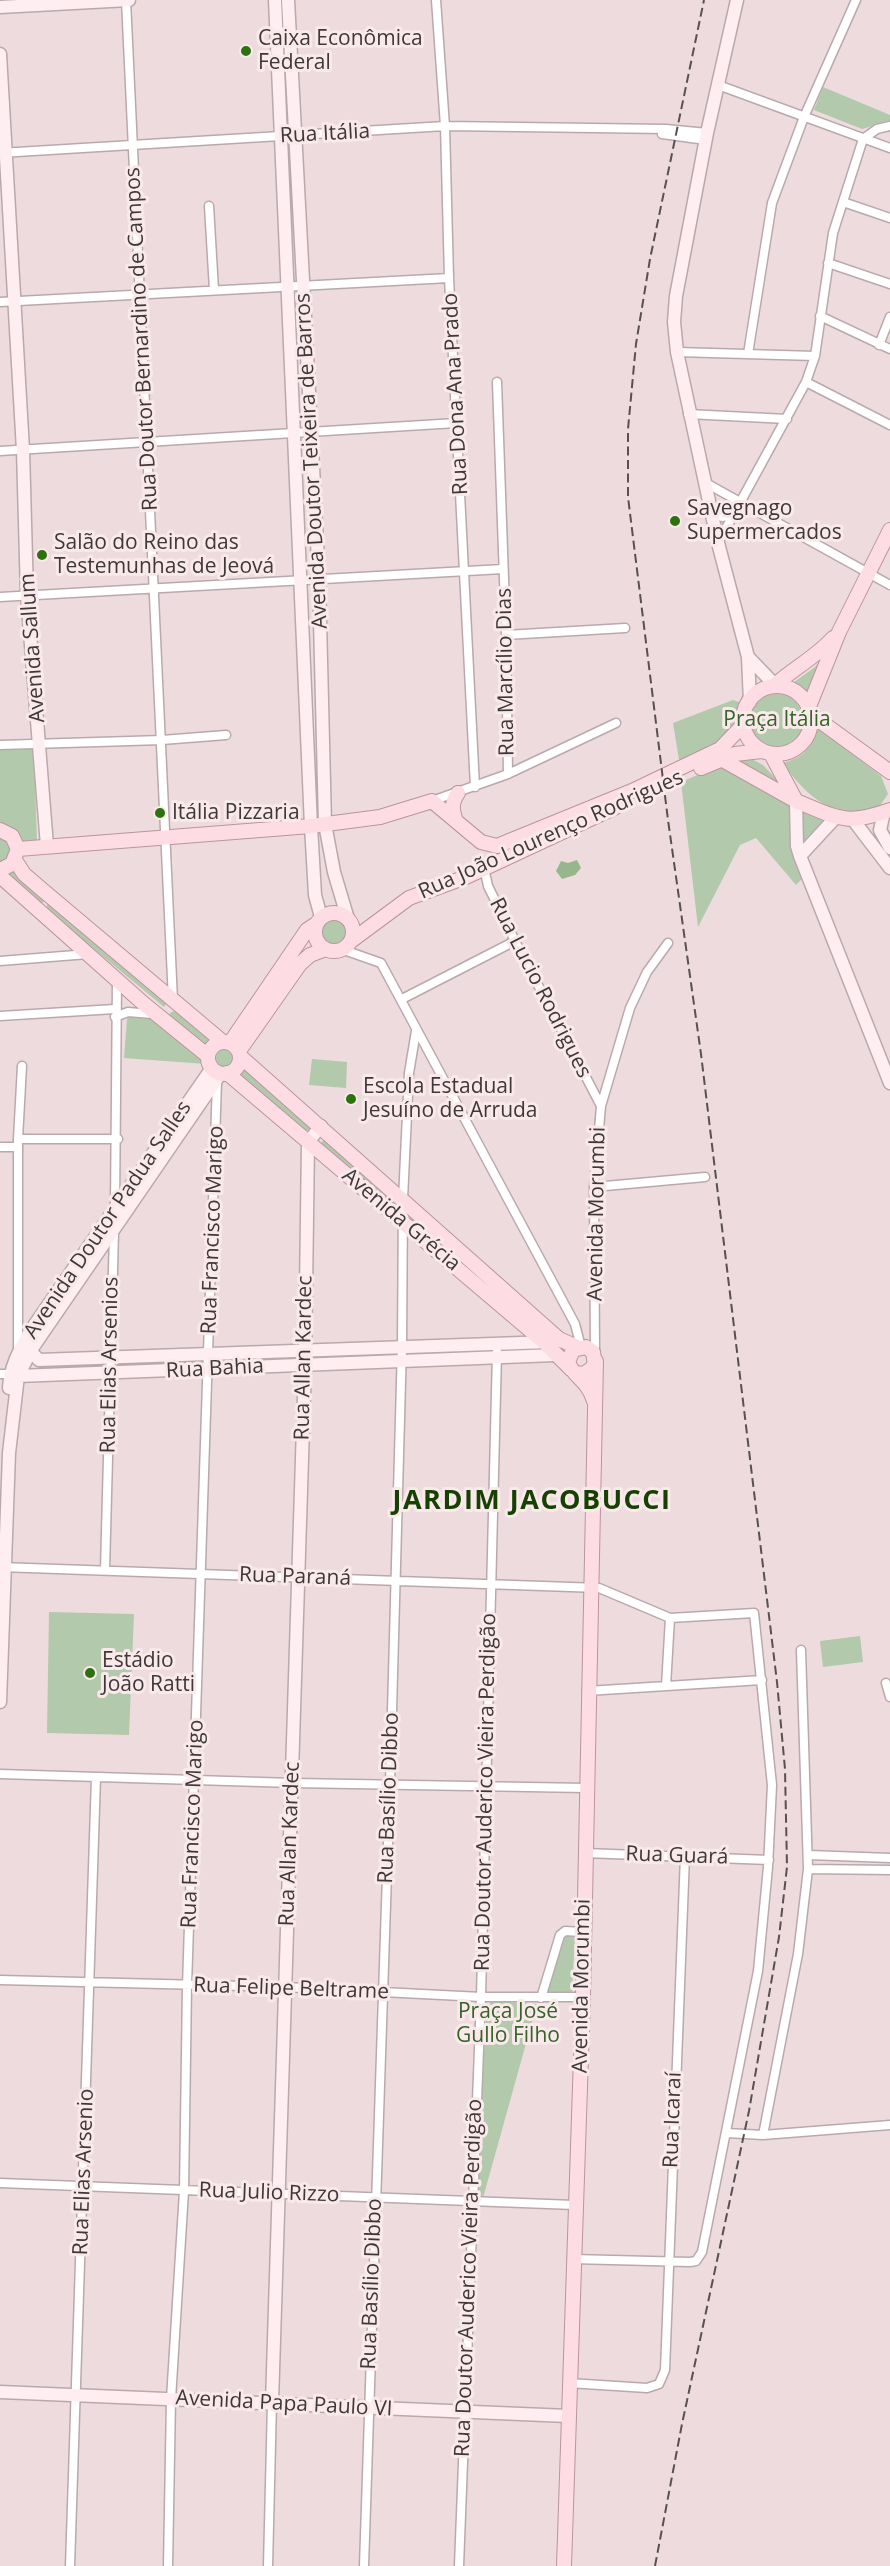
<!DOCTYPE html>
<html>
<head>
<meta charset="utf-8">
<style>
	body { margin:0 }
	canvas { display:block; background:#eddbde }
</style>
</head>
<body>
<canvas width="890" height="2566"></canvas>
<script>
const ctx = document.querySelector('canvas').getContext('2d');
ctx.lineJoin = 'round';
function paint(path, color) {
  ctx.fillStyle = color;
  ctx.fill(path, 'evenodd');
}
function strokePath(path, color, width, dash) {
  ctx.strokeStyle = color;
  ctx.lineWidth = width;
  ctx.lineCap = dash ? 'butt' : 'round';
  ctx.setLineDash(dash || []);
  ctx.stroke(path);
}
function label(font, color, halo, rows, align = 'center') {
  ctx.font = font + ' "Open Sans",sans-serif';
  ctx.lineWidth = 6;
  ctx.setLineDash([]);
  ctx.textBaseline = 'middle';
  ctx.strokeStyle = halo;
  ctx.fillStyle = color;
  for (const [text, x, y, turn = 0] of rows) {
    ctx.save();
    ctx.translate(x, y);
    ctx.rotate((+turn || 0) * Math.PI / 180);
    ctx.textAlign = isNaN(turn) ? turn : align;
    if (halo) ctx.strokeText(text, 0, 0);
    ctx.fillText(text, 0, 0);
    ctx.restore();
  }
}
paint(new Path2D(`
	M 823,87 L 890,115 L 890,121 L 862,129 L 814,110 Z
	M 827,653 L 808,698 L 790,685 L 815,667 Z
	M750 721a27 27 0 1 1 54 0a27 27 0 1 1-54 0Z
	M 733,700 L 739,702 L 739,706 L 733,734 L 680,766 L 673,723 Z
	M 816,726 L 881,776 L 888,794 L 879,807 L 856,817 C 816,803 809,797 782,763 C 804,758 813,747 816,726 Z
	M 31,748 L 34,753 L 37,842 L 24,842 L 0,822 L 0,750 Z
	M 750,758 L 763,765 L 784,787 L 730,759 Z
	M 714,768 L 725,768 L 791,807 L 804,877 L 796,885 L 756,838 L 740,845 L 698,927 L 681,782 Z
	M 800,808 L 827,819 L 802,849 Z
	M 0,837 L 9,843 C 12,853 10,858 0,863 Z
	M 18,869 L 45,899 L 42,904 L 5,875 Z
	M 51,902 L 167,1003 L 164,1007 L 47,910 L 47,903 Z
	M320 932a14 14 0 1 1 28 0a14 14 0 1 1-28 0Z
	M 176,1010 L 215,1042 L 208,1048 L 169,1017 L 170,1013 Z
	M 149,1015 L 204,1059 L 206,1064 L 124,1058 L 127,1019 L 130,1016 Z
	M216 1058a10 10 0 1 1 20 0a10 10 0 1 1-20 0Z
	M 312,1059 L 347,1062 L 346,1088 L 309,1085 Z
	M 243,1067 L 311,1127 L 309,1130 L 305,1130 L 239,1074 Z
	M 325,1139 L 400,1205 L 398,1209 L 320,1144 Z
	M 398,1350 L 398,1357 L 315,1360 L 313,1356 Z
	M 298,1356 L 296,1361 L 219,1364 L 219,1358 Z
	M 204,1357 L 204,1366 L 114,1367 L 114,1359 Z
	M 103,1362 L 102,1368 L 39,1370 L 39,1365 Z
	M 49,1612 L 134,1614 L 129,1735 L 47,1733 Z
	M 860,1636 L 863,1662 L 823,1667 L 820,1641 Z
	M 570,1935 L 575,1937 L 572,1991 L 568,1995 L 545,1993 L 565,1937 Z
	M 492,2001 L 537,2004 L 483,2198 L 476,2193 L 486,2020 L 488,2006 Z`), '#b2caab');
paint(new Path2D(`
	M 577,860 L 581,868 L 575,875 L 562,879 L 556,871 L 561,861 L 568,863 Z`), '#96b78c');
const street = new Path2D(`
	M 126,0 L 173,1000
	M 436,0 L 445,126 L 449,278 L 475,787
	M 718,85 L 890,148
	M 662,134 L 706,140
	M 0,153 L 445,126 L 666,129 L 707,133
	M 843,202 L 890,218
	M 209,206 L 214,290
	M 828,263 L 890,284
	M 0,302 L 449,278
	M 820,316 L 890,349
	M 879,345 L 890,317
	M 677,352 L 815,356
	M 748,354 L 772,203 L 804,117 L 856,0
	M 497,382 L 506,635 L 508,774
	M 806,382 L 890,425
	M 688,414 L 787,419
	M 0,451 L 456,423
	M 704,482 L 890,585
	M 711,514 L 723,517 L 734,514
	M 718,543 L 806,382 L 815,356 L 833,233 L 863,139 L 877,129 L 890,126
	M 0,597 L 503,569
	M 506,635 L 625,628
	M 0,745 L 162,740 L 226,735
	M 432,801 L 508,774 L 616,723
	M 484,868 L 488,886 L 515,941 L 601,1106
	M 341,949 L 381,963 L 575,1324 L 581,1347
	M 0,961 L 88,954
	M 402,999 L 515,941
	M 0,1016 L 115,1009
	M 115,1017 L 128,1012 L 152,1014
	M 18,1139 L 118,1139
	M 0,1147 L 18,1147
	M 594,1187 L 705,1177
	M 115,1207 L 117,980
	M 18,1350 L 18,1139 L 22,1066
	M 595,1356 L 594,1187 L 601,1106 L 630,1008 L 647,972 L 668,943
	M 0,1374 L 9,1374
	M 0,1567 L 599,1588 L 670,1618 L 754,1613 L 772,1785 L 768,1867 L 758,1971 L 702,2252 L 696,2261 L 690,2262 L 572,2259
	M 105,1570 L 114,1232
	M 801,1650 L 808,1869 L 798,1954 L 763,2135 L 890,2125
	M 886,1683 L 890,1697
	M 666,1686 L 670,1618
	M 587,1691 L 762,1680
	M 0,1774 L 293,1783 L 586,1788
	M 585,1853 L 769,1860
	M 809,1855 L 890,1858
	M 808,1869 L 890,1870
	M 0,1980 L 284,1987 L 481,1997 L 583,1997
	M 541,1998 L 560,1935 L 565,1931 L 582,1932
	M 727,2133 L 763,2135
	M 0,2183 L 574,2205
	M 569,2383 L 647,2388 L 659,2384 L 665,2370 L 685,1856
	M 70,2566 L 96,1777
	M 168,2566 L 171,2399 L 184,2191 L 187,1986 L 217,1081
	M 268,2566 L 272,2402
	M 364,2566 L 390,1784 L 402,1345 L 403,1199 L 409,1073 L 416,1031
	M 459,2566 L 481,1997 L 497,1352`);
const secondary = new Path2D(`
	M 275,0 L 311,826 L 315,895 L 321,917
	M 288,0 L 319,579 L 325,824 L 334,872 L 348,919
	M 737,0 L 707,133 L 676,296 L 674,322 L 677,352 L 718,543 L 748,657 L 750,702
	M 0,7 L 129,0
	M 0,54 L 23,450 L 27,595 L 47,846
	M 748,657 L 775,685
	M 796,801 L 797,846 L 800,856 L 890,1083
	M 884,812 L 880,830 L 890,848
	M 854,821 L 890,868
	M 800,856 L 836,817
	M 30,1351 L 39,1360 L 549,1342
	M 18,1376 L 555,1355
	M 9,1388 C 10,1367 19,1351 29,1333 L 212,1068
	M 0,1702 L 9,1453 L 18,1376 L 33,1347 L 221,1073
	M 0,2392 L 568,2416
	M 272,2402 L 305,1364 L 308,1142 L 321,1126`);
const primary = new Path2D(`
	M 775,685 C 794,668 816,657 833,638
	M743 720a34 34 0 1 1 68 0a34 34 0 1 1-68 0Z
	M 808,709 L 839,632 L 890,530
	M 809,713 L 890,772
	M 771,754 L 796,801 C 838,818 845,826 890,810
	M 721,759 L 794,800
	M 701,768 L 735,754 L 761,751
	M 456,821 C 452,810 451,803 458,793
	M 0,830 L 12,836 L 18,849 L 12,864 L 0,870
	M 18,849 L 311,826 L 380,817 L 432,801 L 481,842 L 497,846 L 632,791 L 720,749 L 745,723
	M 15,860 L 24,874 L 39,887 L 223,1042
	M 0,876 L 144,1004 L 208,1056
	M315 932a19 19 0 1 1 38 0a19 19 0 1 1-38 0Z
	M 351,941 L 409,898 L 466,877 L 616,807
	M208 1058a16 16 0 1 1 32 0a16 16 0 1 1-32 0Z
	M 230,1043 L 307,930 L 316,924
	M 239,1051 L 300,964 L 310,955 L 326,949
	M 241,1057 L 559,1339 L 577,1347
	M 227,1073 L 545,1343 L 572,1370
	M 575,1373 L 584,1374 L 595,1366 L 593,1352 L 586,1347 L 573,1350 L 568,1362 C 573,1377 588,1380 594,1401
	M 564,2566 L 583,1997 L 596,1361`);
strokePath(street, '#baa9ac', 11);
strokePath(secondary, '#baa9ac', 15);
strokePath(primary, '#ba959c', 16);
strokePath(street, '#fff', 8);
strokePath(secondary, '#feeef1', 12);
strokePath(primary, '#fddde3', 14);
strokePath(new Path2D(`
	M 655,2566 L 682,2424 L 749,2111 L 779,1937 L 787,1867 L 785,1769 L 777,1682 L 701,1054 L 668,820 L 628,497 L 628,429 L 636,344 L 650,259 L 704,0`), '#585051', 2, [9, 4.5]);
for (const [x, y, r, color] of [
	[246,51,6,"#2e7210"],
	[675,521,6,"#2e7210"],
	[42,555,6,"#2e7210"],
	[160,813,6,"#2e7210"],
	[351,1099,6,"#2e7210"],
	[90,1673,6,"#2e7210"]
]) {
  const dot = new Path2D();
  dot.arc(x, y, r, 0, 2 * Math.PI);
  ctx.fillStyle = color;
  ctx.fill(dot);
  strokePath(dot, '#fae9eb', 2);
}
label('21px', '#3f3839', '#fae9eb', [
	["Caixa Econômica",258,39],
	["Federal",258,63],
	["Savegnago",687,509],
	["Supermercados",687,533],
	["Salão do Reino das",54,543],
	["Testemunhas de Jeová",54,567],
	["Itália Pizzaria",172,813],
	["Escola Estadual",363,1087],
	["Jesuíno de Arruda",363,1111],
	["Estádio",102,1661],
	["João Ratti",102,1685]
], 'left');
label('21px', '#3f3839', '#fae9eb', [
	["Rua Itália",325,134,-3],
	["Rua Doutor Bernardino de Campos",142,339,-93],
	["Rua Dona Ana Prado",456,394,-93],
	["Avenida Doutor Teixeira de Barros",312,461,-93],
	["Avenida Sallum",33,648,-94],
	["Rua Marcílio Dias",506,672,-91],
	["Rua João Lourenço Rodrigues",551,835,-24],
	["Rua Lucio Rodrigues",540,988,63],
	["Avenida Morumbi",597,1214,-89],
	["Avenida Doutor Padua Salles",108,1220,-56],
	["Avenida Grécia",401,1220,40],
	["Rua Francisco Marigo",213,1230,-88],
	["Rua Allan Kardec",304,1358,-89],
	["Rua Elias Arsenios",110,1365,-89],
	["Rua Bahia",215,1369,-3],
	["Rua Paraná",295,1577,2],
	["Rua Doutor Auderico Vieira Perdigão",486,1792,-89],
	["Rua Basílio Dibbo",389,1798,-88],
	["Rua Francisco Marigo",193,1824,-88],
	["Rua Allan Kardec",290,1844,-88],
	["Rua Guará",677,1856,2],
	["Avenida Morumbi",582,1986,-89],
	["Rua Felipe Beltrame",291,1989,2],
	["Rua Icaraí",673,2120,-88],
	["Rua Elias Arsenio",84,2172,-88],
	["Rua Julio Rizzo",269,2193,2],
	["Rua Doutor Auderico Vieira Perdigão",469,2278,-88],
	["Rua Basílio Dibbo",372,2284,-88],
	["Avenida Papa Paulo VI",284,2404,3]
]);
label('21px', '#376228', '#fae9eb', [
	["Praça Itália",777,720],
	["Praça José",508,2012],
	["Gullo Filho",508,2036]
]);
ctx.letterSpacing = '1.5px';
label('bold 27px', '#164103', '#fae9eb', [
	["JARDIM JACOBUCCI",532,1501]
]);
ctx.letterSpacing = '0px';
</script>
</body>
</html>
